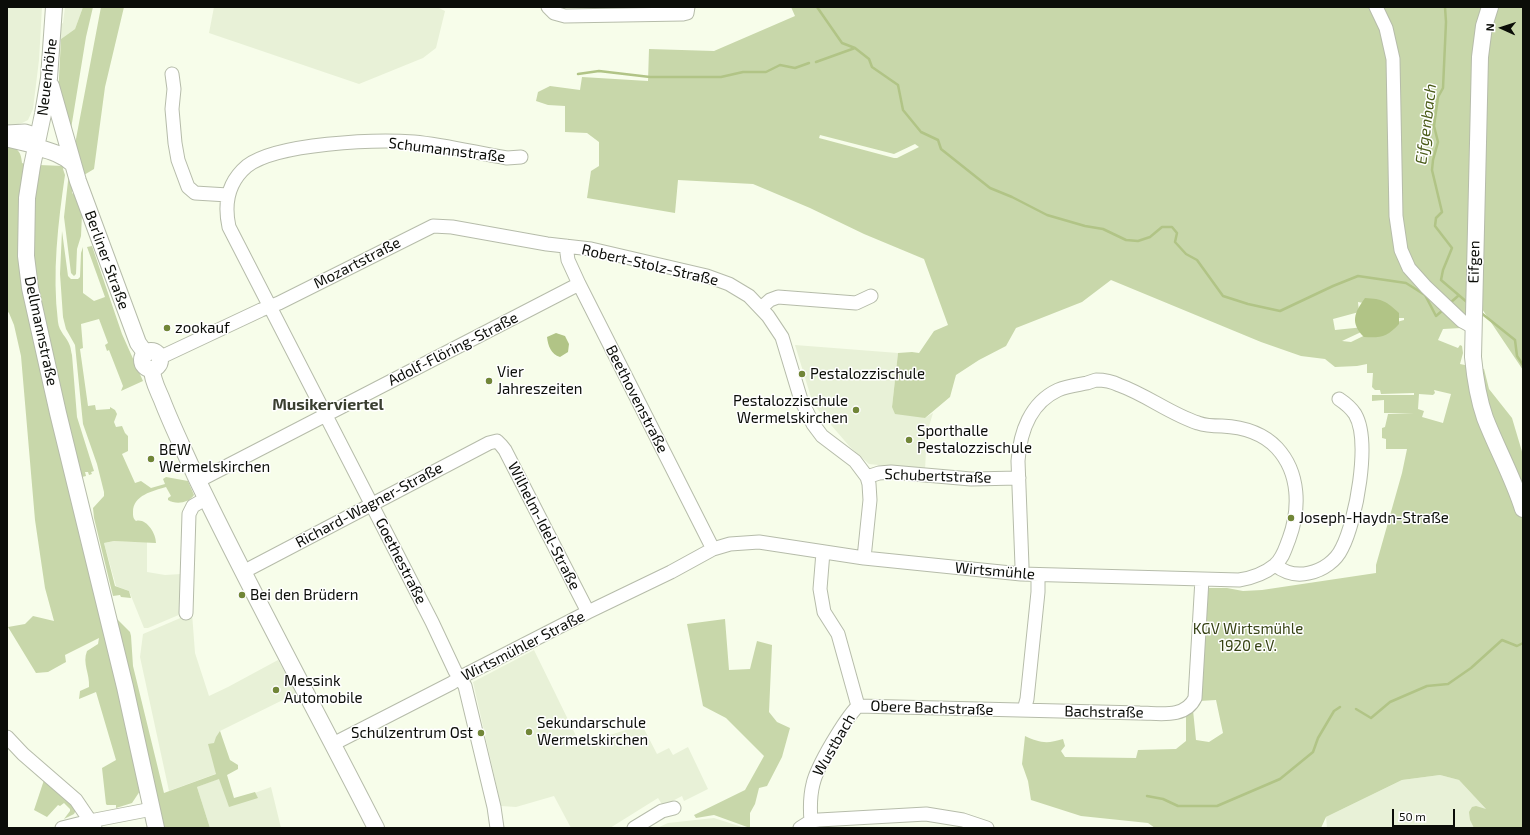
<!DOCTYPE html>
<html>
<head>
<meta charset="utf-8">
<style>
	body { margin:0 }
	#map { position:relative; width:1530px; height:835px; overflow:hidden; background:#f7fdea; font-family:"Exo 2",sans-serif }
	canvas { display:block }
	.frame { position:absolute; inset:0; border:8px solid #0b0d08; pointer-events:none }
	.north { position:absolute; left:1482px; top:8px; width:40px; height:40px; -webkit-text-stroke:3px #fff; paint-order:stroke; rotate:273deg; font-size:11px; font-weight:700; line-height:16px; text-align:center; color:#0b0d08 }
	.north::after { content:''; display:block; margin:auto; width:14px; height:18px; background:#0b0d08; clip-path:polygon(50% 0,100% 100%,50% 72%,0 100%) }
	.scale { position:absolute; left:1392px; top:809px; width:63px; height:18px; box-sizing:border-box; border:2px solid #0b0d08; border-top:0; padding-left:5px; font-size:12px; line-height:14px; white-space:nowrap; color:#0b0d08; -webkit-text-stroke:3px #fff; paint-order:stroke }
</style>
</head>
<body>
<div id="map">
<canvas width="1530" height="835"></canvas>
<div class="frame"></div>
<div class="north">N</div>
<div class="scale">50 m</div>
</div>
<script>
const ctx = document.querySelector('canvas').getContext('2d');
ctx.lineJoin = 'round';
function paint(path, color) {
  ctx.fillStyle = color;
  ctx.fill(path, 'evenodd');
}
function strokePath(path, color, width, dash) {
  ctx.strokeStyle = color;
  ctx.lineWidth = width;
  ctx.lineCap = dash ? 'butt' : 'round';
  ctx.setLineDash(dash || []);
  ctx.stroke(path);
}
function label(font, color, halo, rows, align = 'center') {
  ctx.font = font + ' "Exo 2",sans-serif';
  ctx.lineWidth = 3;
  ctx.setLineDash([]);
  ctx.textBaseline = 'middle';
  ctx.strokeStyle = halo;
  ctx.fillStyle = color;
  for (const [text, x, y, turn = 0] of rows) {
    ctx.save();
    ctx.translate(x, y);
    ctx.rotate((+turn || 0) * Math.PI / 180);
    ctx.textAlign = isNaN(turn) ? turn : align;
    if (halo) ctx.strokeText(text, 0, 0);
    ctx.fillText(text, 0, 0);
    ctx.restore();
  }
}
paint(new Path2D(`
	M 7,7 L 42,7 L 39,60 L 33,109 L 28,120 L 22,123 L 7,127 Z
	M 65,7 L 83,7 L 75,29 L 61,39 L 61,24 L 63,23 Z
	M 214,7 L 437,7 L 445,11 L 436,48 L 423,58 L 359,84 L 209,33 Z
	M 795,345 L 898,353 L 892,407 L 925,418 L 933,413 L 927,433 L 925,470 L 869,464 L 850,447 L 813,404 Z
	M 114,541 L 147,542 L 147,572 L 165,575 L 181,574 L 181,614 L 148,628 L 144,628 L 129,591 L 116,586 L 104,543 Z
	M 192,613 L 195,653 L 209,696 L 228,687 L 278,660 L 297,693 L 220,731 L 226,770 L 169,791 L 140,657 L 143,634 Z
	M 534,650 L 581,746 L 597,739 L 642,725 L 657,754 L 669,748 L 673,755 L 688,747 L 708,789 L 684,801 L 682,796 L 663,806 L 658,798 L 610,828 L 571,828 L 554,796 L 516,807 L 501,806 L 473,682 Z
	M 1440,775 L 1459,780 L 1487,810 L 1501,828 L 1327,828 L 1326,817 L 1402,780 Z
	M 223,777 L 230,802 L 271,787 L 281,828 L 210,828 L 197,787 Z
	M 714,818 L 745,828 L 657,828 L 668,823 Z`), '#e8f1d7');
paint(new Path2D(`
	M 83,7 L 93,7 L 86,37 L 70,135 L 58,97 L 61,39 L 75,29 Z
	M 101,7 L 124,7 L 105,87 L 94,169 L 84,175 L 78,155 L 72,193 L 75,195 L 82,214 L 81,236 L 77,249 L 76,274 L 74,276 L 71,273 L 64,217 L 68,181 Z
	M 791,7 L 1485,7 L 1467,313 C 1463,317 1459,322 1461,328 L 1443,329 L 1438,340 L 1458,348 L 1460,345 L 1462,346 L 1463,353 L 1460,364 L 1484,369 L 1489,389 L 1512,418 L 1523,455 L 1523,828 L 1474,828 L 1470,820 L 1469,812 L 1472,807 L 1476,806 L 1486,809 L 1459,780 L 1440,775 L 1402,780 L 1326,817 L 1321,828 L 1155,828 L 1148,823 L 1081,816 L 1031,800 L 1028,781 L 1022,764 L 1025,736 C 1040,743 1047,744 1063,739 L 1065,746 L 1061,751 L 1065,757 L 1136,758 L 1138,750 L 1176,749 L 1186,741 L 1186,714 L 1193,710 L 1196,740 L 1209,742 L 1223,733 L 1216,700 L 1199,701 L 1206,588 L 1227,588 L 1243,591 L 1262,590 L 1376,573 L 1376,565 L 1402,473 L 1407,449 L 1386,449 L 1386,439 L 1382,438 L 1382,428 L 1385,427 L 1388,414 L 1414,413 L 1384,413 L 1384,400 L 1372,401 L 1372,395 L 1414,395 L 1414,393 L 1381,394 L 1380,390 L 1375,390 L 1372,387 L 1373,373 L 1367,373 L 1367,364 L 1357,366 L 1335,367 L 1325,359 L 1301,356 L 1261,342 L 1111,280 L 1082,302 L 1016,328 L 1006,346 L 979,360 L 956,375 L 950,397 L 925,418 L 895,414 L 892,407 L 898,353 L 912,352 L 919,353 L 934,331 L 948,325 L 924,259 L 864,234 L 810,208 L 753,184 L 678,180 L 675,213 L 587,198 L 591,171 L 599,166 L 599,142 L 587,133 L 565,132 L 565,106 L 548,105 L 536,101 L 538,92 L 550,86 L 580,90 L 582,77 L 648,81 L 649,49 L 714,51 L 795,16 ZM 820,135 L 894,154 L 915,144 L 919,147 L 897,158 L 894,158 L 819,138 ZM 1358,302 L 1374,305 L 1398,318 L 1404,318 L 1404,320 L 1386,325 L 1351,342 L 1342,341 L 1374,326 L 1335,330 L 1333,319 L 1359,312 ZM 1434,390 L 1451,394 L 1443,423 L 1422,417 L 1424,411 L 1418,409 L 1419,394 L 1433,395 L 1435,393 Z
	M 1497,7 L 1523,7 L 1523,370 L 1478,303 L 1485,43 Z
	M 7,145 C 18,149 21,151 22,163 L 25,164 L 20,199 L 19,241 L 118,680 L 140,791 L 132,803 L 116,808 L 116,805 L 107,805 L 106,804 L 102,768 L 116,760 L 96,692 L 79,699 L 80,691 L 89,687 C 90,674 82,663 87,651 L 98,644 L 99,638 L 65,655 L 66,662 L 48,672 L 36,673 L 8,627 L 25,624 L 33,616 L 54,621 L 45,588 L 35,520 L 21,356 L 14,325 L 9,313 L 7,311 Z
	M 39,165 L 64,166 L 63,169 L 65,175 C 58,223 52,273 58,322 C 59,332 67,337 70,346 C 71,349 71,352 72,355 L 77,417 L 94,471 L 91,472 L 92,474 L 89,475 L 88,472 L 85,472 L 86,476 L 82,477 L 77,457 L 70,439 L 34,278 L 34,196 Z
	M 62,231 L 68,276 L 71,279 L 78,279 L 80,277 L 81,253 L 83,247 L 83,293 L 94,301 L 105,297 L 87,247 L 92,246 L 122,334 L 143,381 L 121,391 L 123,386 L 109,350 L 107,351 L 105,345 L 108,343 L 99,319 L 81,324 L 83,348 L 80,349 L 88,406 L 95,405 L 96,410 L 110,409 L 110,407 L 115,410 L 117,414 L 114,422 L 116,427 L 122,426 L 125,433 L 128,436 L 128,451 L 122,454 L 135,483 L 141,481 L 151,488 L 165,484 L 163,479 L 166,477 L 188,481 L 194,495 C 189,503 176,505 168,500 L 168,498 L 171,496 L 166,487 C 153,491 133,495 133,512 C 133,516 133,518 136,521 C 146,518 156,533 156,543 L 114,541 L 104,543 L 115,586 L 129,591 L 131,598 L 121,597 L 120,595 L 113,596 L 94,518 L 93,508 L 104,496 L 104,492 L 97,464 L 83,424 L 75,345 L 66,329 L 63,317 L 60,274 Z
	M 114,616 L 130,632 L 131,636 L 133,666 L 164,793 L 216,774 L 208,744 L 214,743 L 216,737 L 220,731 L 230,760 L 238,765 L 238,769 L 227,775 L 234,798 L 255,792 L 258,798 L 229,807 L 219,779 L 197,787 L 210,828 L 163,828 Z
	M 725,619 L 729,670 L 750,669 L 757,641 L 772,645 L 769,712 L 777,722 L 790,728 L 782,757 L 767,786 L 759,788 L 755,804 L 750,813 L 750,828 L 714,815 L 696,818 L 694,815 L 745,790 L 764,756 L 726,718 L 703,706 L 687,624 Z
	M 44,780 L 72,805 L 76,810 L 74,814 L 64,819 L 70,811 L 70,809 L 64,803 L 60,806 L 58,805 L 47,817 L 34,810 Z`), '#c8d7aa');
paint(new Path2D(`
	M 1365,298 C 1383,299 1386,301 1399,313 L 1399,324 C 1387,337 1381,338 1364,337 C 1350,323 1354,313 1365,298 Z
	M 556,333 L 565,336 L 569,344 L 568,352 L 560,357 C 551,354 548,346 547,337 Z`), '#b1c486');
strokePath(new Path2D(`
	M 817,7 L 842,43 L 855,48 L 869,59 L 872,67 L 898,85 L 903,110 L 921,132 L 938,140 L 941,149 L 990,188 L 1012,197 L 1047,215 L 1085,226 L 1103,229 L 1126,240 L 1138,241 L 1150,237 L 1162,227 L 1172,227 L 1177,233 L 1175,242 L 1186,254 L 1197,260 L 1223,296 L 1248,304 L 1280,311 L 1333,286 L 1358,276 L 1406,283 L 1425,295 L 1436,316 L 1443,310
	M 1445,7 L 1446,22 L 1443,88 L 1438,97 L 1434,126 L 1438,142 L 1433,160 L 1432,170 L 1442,212 L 1436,218 L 1435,226 L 1452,248 L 1443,270 L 1441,280 L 1468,303
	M 816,62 L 855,48
	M 578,74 L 599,71 L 650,77 L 721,77 L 743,72 L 766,72 L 780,65 L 795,68 L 809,63
	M 1450,303 L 1458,296
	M 1480,312 L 1515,340 L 1517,356 L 1523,365
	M 1356,709 L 1371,718 L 1390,702 L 1427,686 L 1448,684 L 1471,668 L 1502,640 L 1517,646 L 1523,643
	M 1147,796 L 1163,799 L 1178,806 L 1217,806 L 1280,779 L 1313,752 L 1318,738 L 1334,711 L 1340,707`), '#b1c486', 2.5);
const minor = new Path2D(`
	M 548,7 L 554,13 L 565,16 L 683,14 L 687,13 L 688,7
	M 1376,7 L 1386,28 L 1393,59 L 1396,216 L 1401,250 L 1409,268 L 1426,287 L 1462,321 L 1473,327
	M 172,74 L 174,89 L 172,109 L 175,143 L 178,160 L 188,187 L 195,193 L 228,195
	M 7,132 L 25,131 L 38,135
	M 7,140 L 36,147
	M 566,246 L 568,260 L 579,284 L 713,549
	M 761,308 L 770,300 L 778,297 L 856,303 L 871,296
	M 159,358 L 261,310 L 279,303 L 433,226 L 452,227 L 547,244 L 591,249 L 707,276 L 729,284 L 749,296 L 768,316 L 782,337 L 801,400 L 813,424 L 822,436 L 855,461 L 867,477 L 869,484 L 870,500 L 864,558
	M 867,477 L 879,473 L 891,472 L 971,479 L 1019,478
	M 198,481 L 579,284
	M 823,552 L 820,589 L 824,612 L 838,634 L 858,706
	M 1275,565 C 1285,573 1296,576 1309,573 C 1323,570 1336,561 1342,548 C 1356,521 1371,441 1355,414 C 1351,408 1345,403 1339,399
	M 243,572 L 489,443 L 497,441 L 501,445 L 505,450 L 588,612
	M 186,613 L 189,514 L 193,506 L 207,498
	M 858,706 L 1140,713 C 1159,713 1185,719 1195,698 L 1202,579
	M 1024,710 L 1027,699 L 1038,592 L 1038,575
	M 7,737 L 23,754 L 76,800 L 95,828
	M 333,744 L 452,683 L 459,678 L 588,612 L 671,572 L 713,549 L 730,544 L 759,542 L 864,558 L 1021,574 L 1239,580 C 1252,578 1264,574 1275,565 C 1283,558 1285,549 1289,539 C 1300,509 1300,473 1277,448 C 1263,433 1242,427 1222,426 C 1214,426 1206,426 1198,423 C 1170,414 1147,395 1119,385 C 1113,382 1103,380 1096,380 C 1093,381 1090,382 1087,383 C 1077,385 1067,386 1058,390 C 1030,403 1020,433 1018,461 L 1022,566 L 1021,574
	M 811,821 C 810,809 810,796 813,784 C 817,766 845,719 858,706
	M 62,828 L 90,821 L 152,809
	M 497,828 L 494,807 L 465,686 L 455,671 L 432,622 L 229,227 C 224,204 228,182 247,166 C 277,143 376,139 414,142 C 445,145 477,153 507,158 L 521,157
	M 634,828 L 662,811 L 674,808
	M 800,828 L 811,821 L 819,820 L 926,814 L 963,820 L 987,828`);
const major = new Path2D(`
	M 54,7 L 49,78 L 43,114 L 32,166 L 27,198 L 26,256 L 30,288 L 58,413 L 125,687 L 156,828
	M 1490,7 L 1484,26 L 1480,57 L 1473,357 C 1475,378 1478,398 1485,418 C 1497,449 1513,477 1523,509
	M 51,86 L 78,181 L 138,343 L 146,354
	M 36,147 C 50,151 62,154 73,164
	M142 360a9 9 0 1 1 18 0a9 9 0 1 1-18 0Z
	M 152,369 C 152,380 158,390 162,400 C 172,426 184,450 195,475 C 252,594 316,710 376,828`);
strokePath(minor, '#b6bcaa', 15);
strokePath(major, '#b6bcaa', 18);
strokePath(minor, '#fff', 13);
strokePath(major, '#fff', 16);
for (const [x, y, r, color] of [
	[167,328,4,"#718637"],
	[802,374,4,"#718637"],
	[489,381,4,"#718637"],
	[856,410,4,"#718637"],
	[909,440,4,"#718637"],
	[151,459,4,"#718637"],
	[1291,518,4,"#718637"],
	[242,595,4,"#718637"],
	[276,690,4,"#718637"],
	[529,732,4,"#718637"],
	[481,733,4,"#718637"]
]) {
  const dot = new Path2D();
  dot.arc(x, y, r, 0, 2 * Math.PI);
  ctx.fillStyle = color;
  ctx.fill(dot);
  strokePath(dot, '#fff', 1.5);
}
label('15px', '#0b0d08', '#fff', [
	["Neuenhöhe",47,77,-83],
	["Schumannstraße",447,150,7],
	["Berliner Straße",107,260,70],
	["Eifgen",1474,262,-89],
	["Mozartstraße",357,263,-27],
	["Robert-Stolz-Straße",650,265,13],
	["Dellmannstraße",41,331,78],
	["Adolf-Flöring-Straße",453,349,-27],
	["Beethovenstraße",637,399,63],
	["Schubertstraße",938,476,2],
	["Richard-Wagner-Straße",369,505,-28],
	["Wilhelm-Idel-Straße",544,526,63],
	["Goethestraße",401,561,63],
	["Wirtsmühle",995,571,5],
	["Wirtsmühler Straße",523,646,-27],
	["Obere Bachstraße",932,708,2],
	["Bachstraße",1104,712,1],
	["Wustbach",834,745,-60]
]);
label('15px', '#0b0d08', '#fff', [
	["zookauf",175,328],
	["Vier",497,372],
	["Jahreszeiten",497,389],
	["Pestalozzischule",810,374],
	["Pestalozzischule",848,401,"right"],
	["Wermelskirchen",848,418,"right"],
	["Sporthalle",917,431],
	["Pestalozzischule",917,448],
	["BEW",159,450],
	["Wermelskirchen",159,467],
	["Joseph-Haydn-Straße",1299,518],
	["Bei den Brüdern",250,595],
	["Messink",284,681],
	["Automobile",284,698],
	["Sekundarschule",537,723],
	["Wermelskirchen",537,740],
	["Schulzentrum Ost",473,733,"right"]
], 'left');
label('15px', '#354113', '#fff', [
	["KGV Wirtsmühle",1248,629],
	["1920 e.V.",1248,646]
]);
label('italic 16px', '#4b5c19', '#fff', [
	["Eifgenbach",1426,124,-83]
]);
label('bold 16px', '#3a3f30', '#fff', [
	["Musikerviertel",328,405]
]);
</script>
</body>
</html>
